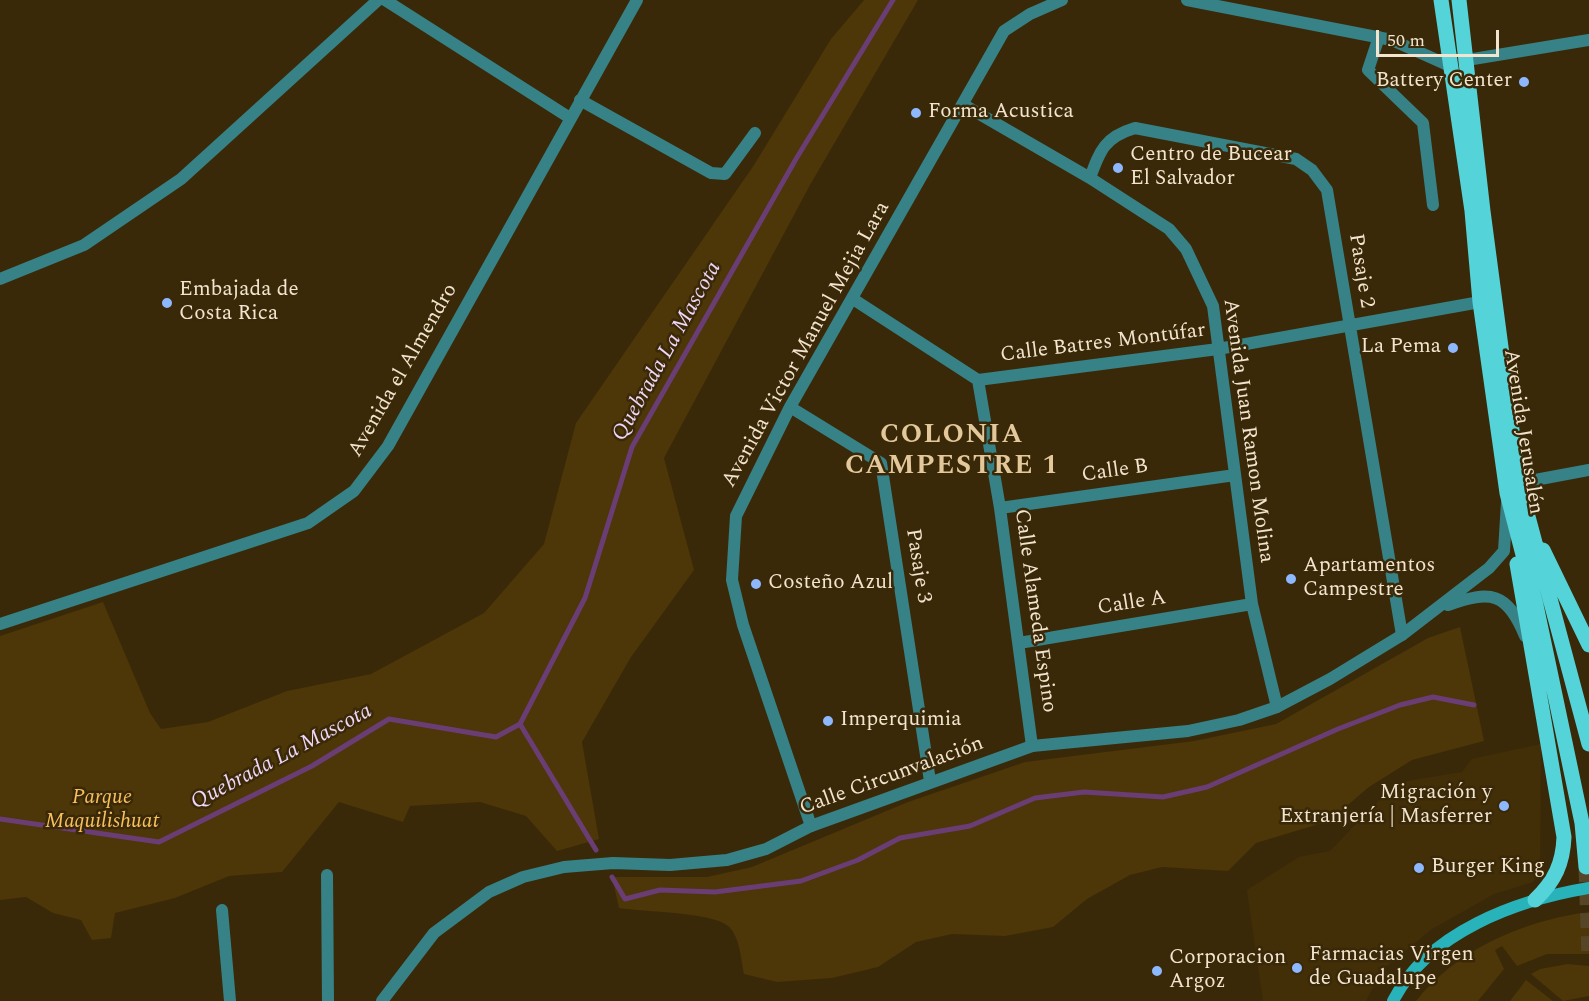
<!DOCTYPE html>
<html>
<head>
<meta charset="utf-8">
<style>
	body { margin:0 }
	#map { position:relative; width:1589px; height:1001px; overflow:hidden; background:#3a2908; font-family:Spectral,serif }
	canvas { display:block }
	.scale { position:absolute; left:1376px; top:30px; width:123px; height:27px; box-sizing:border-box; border:3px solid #f2e4ce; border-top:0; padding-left:8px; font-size:18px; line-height:21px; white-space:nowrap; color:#f2e4ce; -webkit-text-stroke:4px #3a2908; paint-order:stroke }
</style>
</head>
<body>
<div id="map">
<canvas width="1589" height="1001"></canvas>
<div class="scale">50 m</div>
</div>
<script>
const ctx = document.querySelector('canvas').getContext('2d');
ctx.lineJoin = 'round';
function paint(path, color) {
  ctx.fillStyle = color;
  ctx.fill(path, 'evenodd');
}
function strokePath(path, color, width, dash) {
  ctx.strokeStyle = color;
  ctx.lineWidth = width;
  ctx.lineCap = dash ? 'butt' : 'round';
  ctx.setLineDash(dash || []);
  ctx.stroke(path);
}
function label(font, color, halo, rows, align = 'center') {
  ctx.font = font + ' Spectral,serif';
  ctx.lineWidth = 5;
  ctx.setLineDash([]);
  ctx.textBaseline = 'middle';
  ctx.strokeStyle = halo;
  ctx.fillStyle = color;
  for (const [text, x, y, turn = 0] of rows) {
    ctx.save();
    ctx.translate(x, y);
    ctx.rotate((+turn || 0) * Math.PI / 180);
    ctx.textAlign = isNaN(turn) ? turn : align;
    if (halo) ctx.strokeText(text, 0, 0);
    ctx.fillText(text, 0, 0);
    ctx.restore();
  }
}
paint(new Path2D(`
	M 1541,744 L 1540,871 L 1533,882 L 1494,894 L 1432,929 L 1383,969 L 1366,1001 L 1263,1001 L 1247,890 L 1299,857 L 1330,851 L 1396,783 L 1462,772 L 1472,759 Z`), '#432f07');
paint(new Path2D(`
	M 864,0 L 918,0 L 810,185 L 664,458 L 694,570 L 631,657 L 582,742 L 599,839 L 557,851 L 526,816 L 480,802 L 410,806 L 403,822 L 339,802 L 282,872 L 229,876 L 175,898 L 115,913 L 111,938 L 92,940 L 81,920 L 53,913 L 26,897 L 0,900 L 0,636 L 103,602 L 150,713 L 161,729 L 208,722 L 287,691 L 371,674 L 484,613 L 544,544 L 576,423 L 754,165 L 831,39 Z
	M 1460,627 L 1484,741 L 1412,760 L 1369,787 L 1329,821 L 1256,843 L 1228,871 L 1162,867 L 1130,875 L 1087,899 L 1053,927 L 1005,936 L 952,934 L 916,942 L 878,967 L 832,978 L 777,982 L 744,974 C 741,960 740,936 728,926 C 711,912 645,912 619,908 L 612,877 L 707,877 L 752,867 L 908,802 L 1025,762 L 1194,741 L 1276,724 L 1428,638 Z
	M 1589,912 L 1589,954 L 1547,954 L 1517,966 L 1502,946 L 1495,950 L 1504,969 L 1478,1001 L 1416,1001 C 1457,949 1525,920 1589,912 Z
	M 1568,964 L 1589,966 L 1589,996 L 1563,1001 L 1531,974 L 1540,969 Z
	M 1526,980 L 1553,1001 L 1510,1001 Z`), '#4d3607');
strokePath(new Path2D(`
	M 520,724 L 596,850
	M 0,819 L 159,842 L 312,766 L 389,719 L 496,737 L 520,724 L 585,598 L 632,447 L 796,159 L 893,0
	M 612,877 L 625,899 L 660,890 L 715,892 L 801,881 L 858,860 L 900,838 L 970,826 L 1035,798 L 1084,792 L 1163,797 L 1207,787 L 1338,729 L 1400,705 L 1433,697 L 1474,705`), '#6a3d75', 5);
strokePath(new Path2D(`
	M 1586,867 L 1589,958`), '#564526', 15, [15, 8]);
strokePath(new Path2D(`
	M 385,0 L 570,118
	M 1187,0 L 1392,40 L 1450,66
	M 1379,37 L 1368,70 L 1423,123 L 1433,205
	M 1467,60 L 1589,40
	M 580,100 L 711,173 L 725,174 L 755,133
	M 964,105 L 1090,178 L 1169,229 L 1186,249 L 1213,306 L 1252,604 L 1277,707
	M 1090,178 C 1100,150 1105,137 1135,128 L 1296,159 L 1312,170 L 1327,190 L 1402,635
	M 0,279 L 84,245 L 181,179 L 378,0
	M 853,299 L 978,380 L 1000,508 L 1032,746
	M 978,380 L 1218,349 L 1480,302
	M 790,407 L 881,463 L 930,781
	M 1519,483 L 1589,470
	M 1000,508 L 1235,475
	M 0,624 L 308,523 L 354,491 L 388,446 L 637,0
	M 1019,643 L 1252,604
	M 811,826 L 743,625 L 732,580 L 736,516 L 790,407 L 1004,31 L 1030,14 L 1062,0
	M 327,875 L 328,1001
	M 222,910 L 230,1001`), '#378286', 12);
strokePath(new Path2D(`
	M 1448,605 C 1491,590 1507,592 1525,636
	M 382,1001 L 434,933 L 489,892 L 523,877 L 564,867 L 613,863 L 670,865 L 727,860 L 766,849 L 811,826 L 1032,746 L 1188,731 L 1239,720 L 1277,707 L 1330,679 L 1402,635 L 1489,568 L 1504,551 L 1507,502`), '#378286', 12);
strokePath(new Path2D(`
	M 1393,1001 C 1428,932 1517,900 1589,888`), '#28b2b9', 12);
strokePath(new Path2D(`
	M 1441,0 L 1472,211 L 1480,302 L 1507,493 L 1536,605 L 1582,823 L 1586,867
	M 1459,0 L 1483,211 L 1519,483 L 1589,744
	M 1543,550 L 1589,645
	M 1517,564 L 1564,837 C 1563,863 1555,881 1535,900`), '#54d3d9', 15);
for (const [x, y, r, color] of [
	[1524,82,6,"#8eb8fd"],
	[916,113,6,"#8eb8fd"],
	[1118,168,6,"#8eb8fd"],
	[167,303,6,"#8eb8fd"],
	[1453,348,6,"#8eb8fd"],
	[1291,579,6,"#8eb8fd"],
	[756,584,6,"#8eb8fd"],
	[828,721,6,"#8eb8fd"],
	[1504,806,6,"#8eb8fd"],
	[1419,868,6,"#8eb8fd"],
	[1297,968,6,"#8eb8fd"],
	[1157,971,6,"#8eb8fd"]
]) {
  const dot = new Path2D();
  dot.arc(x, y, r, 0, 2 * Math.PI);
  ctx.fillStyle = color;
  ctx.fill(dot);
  strokePath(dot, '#3a2908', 2);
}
label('21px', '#f2e4ce', '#3a2908', [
	["Battery Center",1512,82,"right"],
	["Forma Acustica",928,113],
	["Centro de Bucear",1130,156],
	["El Salvador",1130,180],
	["Embajada de",179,291],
	["Costa Rica",179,315],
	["La Pema",1441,348,"right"],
	["Apartamentos",1303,567],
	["Campestre",1303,591],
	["Costeño Azul",768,584],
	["Imperquimia",840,721],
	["Migración y",1492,794,"right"],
	["Extranjería | Masferrer",1492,818,"right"],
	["Burger King",1431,868],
	["Farmacias Virgen",1309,956],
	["de Guadalupe",1309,980],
	["Corporacion",1169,959],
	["Argoz",1169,983]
], 'left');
label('21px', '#f2e4ce', '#3a2908', [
	["Pasaje 2",1360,271,81],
	["Calle Batres Montúfar",1103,344,-7],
	["Avenida Victor Manuel Mejia Lara",807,345,-61],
	["Avenida el Almendro",404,371,-60],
	["Avenida Juan Ramon Molina",1247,431,82],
	["Avenida Jerusalén",1522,432,81],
	["Calle B",1115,472,-8],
	["Pasaje 3",917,566,81],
	["Calle A",1132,604,-9],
	["Calle Alameda Espino",1034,611,82],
	["Calle Circunvalación",892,777,-20]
]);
label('italic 21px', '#f8c15d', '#3a2908', [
	["Parque",102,799],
	["Maquilishuat",102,823]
]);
label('italic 22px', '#f2d7f8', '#3a2908', [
	["Quebrada La Mascota",668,352,-61],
	["Quebrada La Mascota",282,758,-28]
]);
ctx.letterSpacing = '1.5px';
label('bold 27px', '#e3c89c', '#3a2908', [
	["COLONIA",952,437],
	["CAMPESTRE 1",952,468]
]);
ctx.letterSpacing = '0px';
</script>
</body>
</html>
